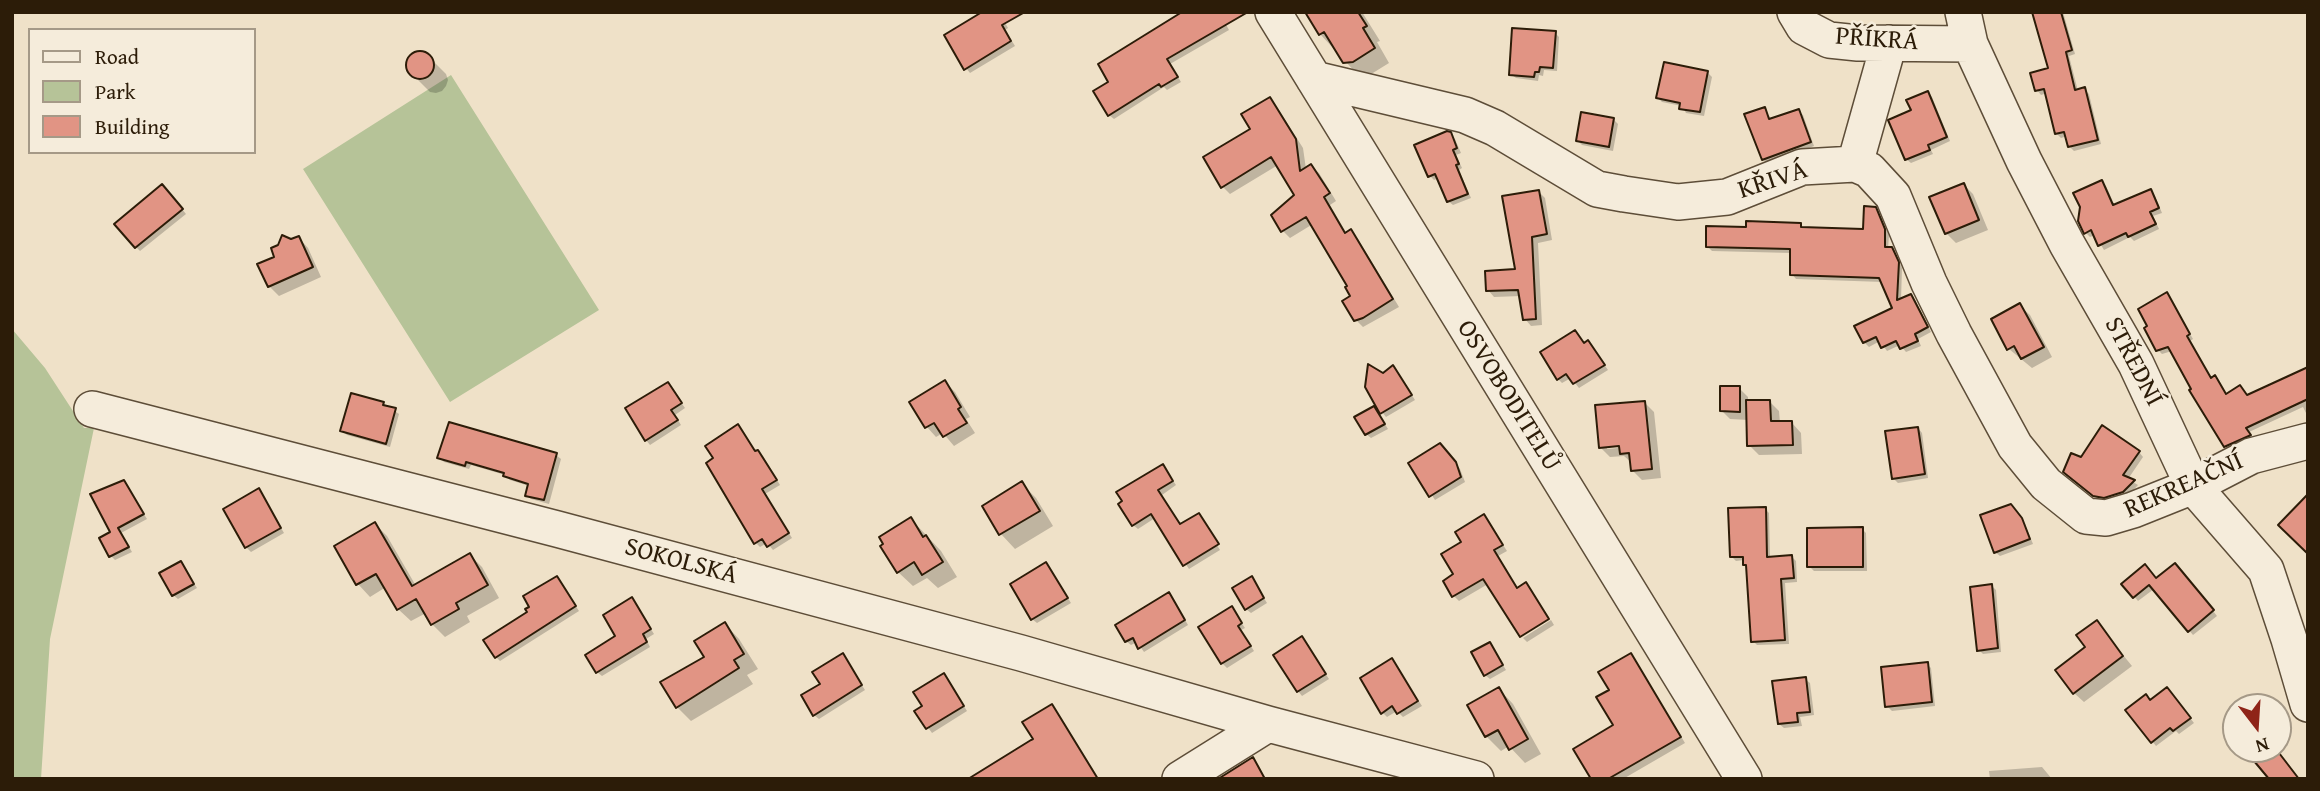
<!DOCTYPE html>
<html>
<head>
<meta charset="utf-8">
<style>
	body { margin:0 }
	#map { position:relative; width:2320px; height:791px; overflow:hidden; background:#efe1c8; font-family:"Gentium Book Plus",serif }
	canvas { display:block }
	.frame { position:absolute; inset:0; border:14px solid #2c1c08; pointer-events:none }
	.legend { position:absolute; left:28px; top:28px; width:228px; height:126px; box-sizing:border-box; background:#f5ecdb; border:2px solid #a59987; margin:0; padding:9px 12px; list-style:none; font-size:21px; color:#2c1c08 }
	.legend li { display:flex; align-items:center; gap:14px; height:35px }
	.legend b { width:35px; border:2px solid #a59987 }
	.north { position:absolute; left:2222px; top:693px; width:70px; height:70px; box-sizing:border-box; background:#f5ecdb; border:2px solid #a59987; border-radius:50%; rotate:163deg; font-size:19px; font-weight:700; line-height:28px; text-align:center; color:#2c1c08 }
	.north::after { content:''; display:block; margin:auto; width:24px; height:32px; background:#8f2418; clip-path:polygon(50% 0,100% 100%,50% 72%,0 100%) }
</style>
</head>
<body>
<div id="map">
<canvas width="2320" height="791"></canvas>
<div class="frame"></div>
<ul class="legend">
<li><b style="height:9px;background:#f5ecdb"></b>Road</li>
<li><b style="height:19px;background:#b6c398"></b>Park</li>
<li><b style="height:19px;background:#e19484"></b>Building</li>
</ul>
<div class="north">N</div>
</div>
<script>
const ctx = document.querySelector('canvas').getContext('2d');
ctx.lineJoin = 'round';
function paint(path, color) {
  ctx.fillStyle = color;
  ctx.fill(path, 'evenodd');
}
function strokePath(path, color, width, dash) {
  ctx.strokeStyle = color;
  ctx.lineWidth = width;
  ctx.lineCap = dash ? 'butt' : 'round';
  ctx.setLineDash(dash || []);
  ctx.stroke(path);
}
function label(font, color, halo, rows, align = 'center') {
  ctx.font = font + ' "Gentium Book Plus",serif';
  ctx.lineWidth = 5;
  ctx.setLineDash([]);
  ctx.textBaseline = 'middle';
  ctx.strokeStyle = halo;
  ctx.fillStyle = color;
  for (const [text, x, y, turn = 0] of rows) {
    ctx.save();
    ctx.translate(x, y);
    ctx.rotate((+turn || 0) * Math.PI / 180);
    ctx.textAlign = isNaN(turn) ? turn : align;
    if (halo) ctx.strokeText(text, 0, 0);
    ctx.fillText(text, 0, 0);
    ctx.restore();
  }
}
paint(new Path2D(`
	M 451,75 L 599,310 L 450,402 L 303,169 Z
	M 12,329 L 45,368 L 84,428 L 94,428 L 50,639 L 41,779 L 12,779 Z`), '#b6c398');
paint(new Path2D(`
	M 999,12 L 1008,28 L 1005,30 L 1015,46 L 970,73 L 966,68 Z
	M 1177,12 L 1219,12 L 1229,30 L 1170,64 L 1181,82 L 1167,90 L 1164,87 L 1114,119 L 1109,115 L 1111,82 L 1179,16 Z
	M 1317,12 L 1362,12 L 1380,41 L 1377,42 L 1389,63 L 1368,76 L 1359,76 L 1320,34 Z
	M 1680,12 L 1722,12 L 1722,14 Z
	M 2040,12 L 2063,12 L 2075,54 L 2069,56 L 2078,91 L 2084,89 L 2089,94 L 2101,144 L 2074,151 L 2069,146 L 2067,136 L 2061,138 L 2056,133 L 2047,93 L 2041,95 L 2037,90 L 2051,69 Z
	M 1555,33 L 1559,37 L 1557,71 L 1544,70 L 1543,76 L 1539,75 L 1538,81 L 1516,78 L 1511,74 Z
	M 419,53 L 426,54 L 446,74 L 448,80 L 446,86 L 442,91 L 436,93 L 430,92 L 409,71 L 409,59 Z
	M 1707,72 L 1712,77 L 1704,116 L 1686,113 L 1682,106 L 1662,102 L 1658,98 Z
	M 1928,93 L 1932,97 L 1950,141 L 1931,150 L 1933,154 L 1911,163 L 1906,159 L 1913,111 Z
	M 1270,99 L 1277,107 L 1303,148 L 1306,169 L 1311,166 L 1319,173 L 1336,201 L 1330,205 L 1347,234 L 1351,231 L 1358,239 L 1399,307 L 1363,327 L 1356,320 L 1350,286 L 1313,224 L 1290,238 L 1283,231 L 1273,215 L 1296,195 L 1278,165 L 1230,194 L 1223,187 Z
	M 1764,109 L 1772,120 L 1798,111 L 1803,115 L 1814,146 L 1768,164 L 1763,159 Z
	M 1614,120 L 1618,124 L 1613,151 L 1582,145 L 1578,141 Z
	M 1450,134 L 1455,139 L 1461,153 L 1456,155 L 1462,168 L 1459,170 L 1471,198 L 1453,205 L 1448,201 L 1439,178 L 1434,180 L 1430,176 Z
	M 2101,182 L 2106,186 L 2115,206 L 2151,191 L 2155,196 L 2162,213 L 2153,216 L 2159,229 L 2134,241 L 2130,237 L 2104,250 L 2095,235 L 2090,237 L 2086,233 L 2082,207 Z
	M 1964,185 L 1973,194 L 1988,230 L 1956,243 L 1946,233 Z
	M 167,191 L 186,214 L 140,251 L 136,247 Z
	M 1539,192 L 1545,198 L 1552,240 L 1538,243 L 1542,325 L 1531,326 L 1525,319 L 1521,296 L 1494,297 L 1488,290 L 1517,271 Z
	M 1875,208 L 1879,213 L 1889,235 L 1888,249 L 1896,254 L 1902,268 L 1901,300 L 1911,296 L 1915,300 L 1931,332 L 1918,339 L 1921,346 L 1906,352 L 1900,345 L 1887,351 L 1880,341 L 1869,347 L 1864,342 L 1894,309 L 1883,282 L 1796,279 L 1792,274 L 1792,253 L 1712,251 L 1708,247 L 1748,229 L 1800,224 L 1804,228 L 1865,231 Z
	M 299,238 L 308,248 L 321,277 L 279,296 L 269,286 L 277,257 L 291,241 Z
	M 2167,294 L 2193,339 L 2190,341 L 2212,379 L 2227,395 L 2240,387 L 2248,396 L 2308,369 L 2308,417 L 2303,407 L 2249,432 L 2254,440 L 2230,451 L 2225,446 L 2172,351 L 2162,354 L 2157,349 Z
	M 2020,306 L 2030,315 L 2052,357 L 2032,368 L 2009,349 Z
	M 1575,332 L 1585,345 L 1592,347 L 1608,370 L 1579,388 L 1571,378 L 1562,383 L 1558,379 Z
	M 1397,372 L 1415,400 L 1386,417 L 1382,412 L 1383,375 Z
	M 945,382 L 955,392 L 970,417 L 966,419 L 975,433 L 954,446 L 943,433 L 936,437 L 927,427 L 911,402 Z
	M 668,384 L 685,408 L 675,415 L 681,425 L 650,445 L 646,440 Z
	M 1739,388 L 1748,397 L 1748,402 L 1769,401 L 1779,411 L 1780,423 L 1792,423 L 1801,433 L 1802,454 L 1759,455 L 1749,445 L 1749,420 L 1730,419 L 1722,411 Z
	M 1644,402 L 1654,412 L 1661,478 L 1642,480 L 1632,470 L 1632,463 L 1624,456 L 1610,457 L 1600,447 ZM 1628,444 L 1628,447 L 1607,449 L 1607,446 Z
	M 383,403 L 399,414 L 390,447 L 347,435 L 342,431 Z
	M 1378,413 L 1388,429 L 1371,438 L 1366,434 Z
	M 738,427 L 756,453 L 758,452 L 763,456 L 780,485 L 765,494 L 792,538 L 773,550 L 767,543 L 760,547 L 756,543 Z
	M 1918,428 L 1922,433 L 1928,478 L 1898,483 L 1893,478 Z
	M 1445,450 L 1460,469 L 1465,482 L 1435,500 L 1411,463 Z
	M 2139,452 L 2143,457 L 2128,479 L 2138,485 L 2128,496 L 2109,501 L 2099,500 L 2069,476 L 2081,459 Z
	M 556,455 L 561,459 L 549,504 L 531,499 L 527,495 L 529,486 L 510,480 L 505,475 L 471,465 L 469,469 L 444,462 L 439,458 Z
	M 1163,466 L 1176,485 L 1162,495 L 1181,526 L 1200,518 L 1220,550 L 1189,569 L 1155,518 L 1138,529 L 1133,525 Z
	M 124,482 L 147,519 L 121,533 L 132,552 L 115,560 L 111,556 L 112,532 Z
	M 1022,484 L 1036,498 L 1053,526 L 1015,549 L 1001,534 L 984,507 Z
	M 259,490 L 284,533 L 251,552 L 246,547 Z
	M 1765,509 L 1769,513 L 1770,558 L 1792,557 L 1796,561 L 1797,582 L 1785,583 L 1789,644 L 1757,645 L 1753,641 L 1748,568 L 1744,564 L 1744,560 L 1736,561 L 1731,556 Z
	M 2015,510 L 2025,524 L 2033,544 L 2000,556 L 1995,552 Z
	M 1484,516 L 1507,551 L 1498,556 L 1518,590 L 1526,585 L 1549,617 L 1520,635 L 1488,584 L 1459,601 L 1454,596 L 1455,575 L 1464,542 Z
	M 911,519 L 941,551 L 957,577 L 938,588 L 927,578 L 913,586 L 898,572 Z
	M 375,524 L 387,536 L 416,586 L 470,555 L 482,567 L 499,598 L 467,616 L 470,622 L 445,637 L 432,624 L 426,613 L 411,621 L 398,609 L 386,587 L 370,597 L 358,584 L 336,546 Z
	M 1862,529 L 1866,533 L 1867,571 L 1814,571 L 1809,566 Z
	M 181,563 L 197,588 L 178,599 L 173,595 Z
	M 1046,564 L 1071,603 L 1037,623 L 1032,619 Z
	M 2180,569 L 2217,616 L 2193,635 L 2154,589 L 2138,601 L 2124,584 L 2157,580 Z
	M 557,578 L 579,611 L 500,661 L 496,657 Z
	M 1252,579 L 1267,603 L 1251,613 L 1246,609 Z
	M 1991,585 L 1996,590 L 2001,652 L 1983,654 L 1979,650 Z
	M 632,599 L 654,634 L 646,639 L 650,647 L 602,676 L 597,672 L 618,636 Z
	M 1173,599 L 1188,625 L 1144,652 L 1137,642 L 1131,645 L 1126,641 Z
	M 1232,609 L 1245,628 L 1241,630 L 1254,651 L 1227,668 L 1222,663 Z
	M 1551,620 L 1554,625 L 1527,642 L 1523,638 Z
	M 2096,622 L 2132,666 L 2084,702 L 2074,693 Z
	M 725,624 L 739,639 L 758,669 L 747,675 L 753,684 L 691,721 L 677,707 Z
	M 1302,638 L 1329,679 L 1302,696 L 1298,691 Z
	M 1490,644 L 1506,670 L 1490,679 L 1485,675 Z
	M 1630,655 L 1636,661 L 1685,743 L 1623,779 L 1593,779 L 1615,726 L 1611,690 Z
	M 843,656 L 865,690 L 819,719 L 814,715 Z
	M 1392,660 L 1422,706 L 1403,717 L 1397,711 L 1387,717 L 1383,713 Z
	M 1927,664 L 1931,668 L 1935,706 L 1892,711 L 1887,706 Z
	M 1805,679 L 1810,683 L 1814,715 L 1800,717 L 1802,726 L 1784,728 L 1779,724 Z
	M 948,680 L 967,711 L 932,733 L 916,711 L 924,706 Z
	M 1499,689 L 1513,704 L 1541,754 L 1525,763 L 1509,746 L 1501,751 L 1486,736 Z
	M 2171,694 L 2194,723 L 2179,734 L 2176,731 L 2156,746 L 2152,741 L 2151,702 Z
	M 2042,767 L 2052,779 L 1990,779 L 1989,771 Z`), '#0003');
const building = new Path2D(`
	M 982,12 L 1025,12 L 1002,25 L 1011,41 L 964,70 L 944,35 Z
	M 1182,12 L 1248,12 L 1167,59 L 1178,77 L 1161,87 L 1159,84 L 1108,116 L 1093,91 L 1108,82 L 1098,64 Z
	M 1305,12 L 1358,12 L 1367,26 L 1363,28 L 1375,48 L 1353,62 L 1343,63 L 1324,32 L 1319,35 Z
	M 2032,12 L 2061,12 L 2072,50 L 2066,52 L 2075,90 L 2085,87 L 2098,140 L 2068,147 L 2064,132 L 2055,134 L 2044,89 L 2035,91 L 2030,73 L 2048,68 Z
	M 1512,28 L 1556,31 L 1553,68 L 1540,67 L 1539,72 L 1535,72 L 1534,77 L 1509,75 Z
	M406 65a14 14 0 1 1 28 0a14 14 0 1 1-28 0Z
	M 1664,62 L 1708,71 L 1700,112 L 1679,109 L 1680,103 L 1656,98 Z
	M 1928,91 L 1947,137 L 1928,145 L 1930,150 L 1905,160 L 1888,120 L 1911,110 L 1906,100 Z
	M 1270,97 L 1296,139 L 1300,171 L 1311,164 L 1330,193 L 1324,197 L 1345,233 L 1351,229 L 1393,299 L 1363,318 L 1354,321 L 1342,301 L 1350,296 L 1345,287 L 1347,286 L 1306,217 L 1281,232 L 1271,215 L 1294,195 L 1271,157 L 1221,188 L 1203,157 L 1250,129 L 1241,114 Z
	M 1765,107 L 1769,119 L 1799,109 L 1811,142 L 1762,160 L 1744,114 Z
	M 1581,112 L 1614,118 L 1609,147 L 1576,141 Z
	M 1447,131 L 1451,132 L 1457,148 L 1453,150 L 1459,164 L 1456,165 L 1468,194 L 1447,202 L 1435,174 L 1428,177 L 1414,145 Z
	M 2102,180 L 2113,205 L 2151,189 L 2159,208 L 2150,212 L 2156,224 L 2128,237 L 2126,233 L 2098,246 L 2091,230 L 2084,234 L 2078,221 L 2080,207 L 2073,193 Z
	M 1964,183 L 1979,220 L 1945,234 L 1929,197 Z
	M 162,184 L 183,209 L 135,248 L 114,224 Z
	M 1539,190 L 1547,234 L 1532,237 L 1536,319 L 1523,320 L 1518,290 L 1486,291 L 1485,271 L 1515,269 L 1502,196 Z
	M 1864,206 L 1876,207 L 1885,229 L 1885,247 L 1892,247 L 1899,262 L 1897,300 L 1911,294 L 1928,327 L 1915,334 L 1918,341 L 1900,349 L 1896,341 L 1881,348 L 1876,337 L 1863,343 L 1854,326 L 1892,308 L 1879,278 L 1790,275 L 1790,249 L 1706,247 L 1706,226 L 1746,227 L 1746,221 L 1801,223 L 1801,227 L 1863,229 Z
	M 282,235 L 291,239 L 299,236 L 313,267 L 268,287 L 257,264 L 274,257 L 271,248 L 278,245 Z
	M 2167,292 L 2190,334 L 2187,336 L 2211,378 L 2215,375 L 2226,394 L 2240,385 L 2247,395 L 2308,367 L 2308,399 L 2246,428 L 2251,435 L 2224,447 L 2189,390 L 2191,389 L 2168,347 L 2156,351 L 2144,328 L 2147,326 L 2138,309 Z
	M 2020,303 L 2044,347 L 2021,359 L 2014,346 L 2007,350 L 1991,319 Z
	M 1575,330 L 1584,343 L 1588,340 L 1605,365 L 1573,384 L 1566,374 L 1557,380 L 1540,352 Z
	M 1368,364 L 1383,373 L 1393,365 L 1412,395 L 1380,414 L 1365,387 Z
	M 945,380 L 961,407 L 958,409 L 967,423 L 943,437 L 934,423 L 925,428 L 909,402 Z
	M 668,382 L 682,403 L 671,410 L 678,420 L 645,441 L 625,408 Z
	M 1720,386 L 1740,386 L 1740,412 L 1720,411 Z
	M 351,393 L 384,402 L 383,405 L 396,408 L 386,444 L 340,431 Z
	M 1746,400 L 1770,400 L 1771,421 L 1792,421 L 1793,445 L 1747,446 Z
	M 1645,401 L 1652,469 L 1631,471 L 1629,453 L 1620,454 L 1619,446 L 1599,448 L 1595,405 Z
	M 1374,406 L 1385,424 L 1365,435 L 1354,417 Z
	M 449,422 L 557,453 L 544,500 L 525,496 L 528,484 L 503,476 L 504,473 L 466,462 L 465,466 L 437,458 Z
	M 738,424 L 755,451 L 758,450 L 777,480 L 762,489 L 789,533 L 767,547 L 762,539 L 754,544 L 706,463 L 713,458 L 705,446 Z
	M 2102,425 L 2140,451 L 2123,475 L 2135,480 L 2123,492 L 2104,498 L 2093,496 L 2063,472 L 2071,453 L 2081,457 Z
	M 1918,427 L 1925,474 L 1892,479 L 1885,431 Z
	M 1440,443 L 1456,462 L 1461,477 L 1429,497 L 1408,463 Z
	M 1163,464 L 1173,481 L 1158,490 L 1180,524 L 1199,513 L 1219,544 L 1183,566 L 1151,514 L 1132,526 L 1118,504 L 1122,501 L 1116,492 Z
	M 124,480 L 144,514 L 118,528 L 129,547 L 109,557 L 99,538 L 110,532 L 90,494 Z
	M 1022,481 L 1040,511 L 999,535 L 982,506 Z
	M 259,488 L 281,528 L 245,548 L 223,509 Z
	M 2308,494 L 2308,554 L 2278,525 Z
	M 2011,504 L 2022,518 L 2030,539 L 1994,553 L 1980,515 Z
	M 1766,507 L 1767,557 L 1792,555 L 1794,578 L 1781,579 L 1785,640 L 1751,642 L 1746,565 L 1743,565 L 1743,557 L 1730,557 L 1728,508 Z
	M 1484,514 L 1503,545 L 1494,550 L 1517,588 L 1526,582 L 1549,619 L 1520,637 L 1483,579 L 1452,597 L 1443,581 L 1453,574 L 1441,554 L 1461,542 L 1455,532 Z
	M 911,517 L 923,537 L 926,535 L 943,562 L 922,575 L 914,562 L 897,573 L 880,546 L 883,544 L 879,537 Z
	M 375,522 L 412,586 L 470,553 L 488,585 L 456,603 L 459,609 L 431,625 L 416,599 L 397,610 L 376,574 L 356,585 L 334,546 Z
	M 1863,527 L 1863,567 L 1807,567 L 1807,528 Z
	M 181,561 L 194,584 L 172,596 L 159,573 Z
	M 1046,562 L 1068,598 L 1031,620 L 1010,584 Z
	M 2175,563 L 2214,610 L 2188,632 L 2149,585 L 2133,598 L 2121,584 L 2145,564 L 2156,578 Z
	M 557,576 L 576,606 L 495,658 L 483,640 L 527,612 L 525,609 L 529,607 L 523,596 Z
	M 1252,576 L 1264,598 L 1245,610 L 1232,588 Z
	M 1992,584 L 1998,648 L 1977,651 L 1970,587 Z
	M 1169,592 L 1185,620 L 1138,649 L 1133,638 L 1125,642 L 1115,625 Z
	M 632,597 L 651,629 L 643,634 L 647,642 L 596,673 L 585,655 L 615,636 L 603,615 Z
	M 1232,606 L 1242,623 L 1238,626 L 1251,646 L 1221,664 L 1198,627 Z
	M 2097,620 L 2123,656 L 2073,694 L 2055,670 L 2085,647 L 2076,635 Z
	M 725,622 L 744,654 L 734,660 L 739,668 L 676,708 L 660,682 L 704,657 L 694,641 Z
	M 1302,636 L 1326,674 L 1297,692 L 1273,655 Z
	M 1490,642 L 1503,665 L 1484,676 L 1471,652 Z
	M 843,653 L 862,685 L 813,716 L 801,695 L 820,684 L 812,672 Z
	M 1631,653 L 1681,737 L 1608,779 L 1591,779 L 1573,749 L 1613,725 L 1596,697 L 1609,690 L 1598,672 Z
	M 1392,658 L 1418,701 L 1397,714 L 1392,706 L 1381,714 L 1360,678 Z
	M 1928,662 L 1932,702 L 1885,707 L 1881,667 Z
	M 944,673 L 964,706 L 926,729 L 914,711 L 922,706 L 913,692 Z
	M 1806,677 L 1810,712 L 1797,713 L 1798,722 L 1778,724 L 1772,681 Z
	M 1499,687 L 1528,739 L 1509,750 L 1498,730 L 1485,737 L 1467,705 Z
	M 2167,687 L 2191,718 L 2173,731 L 2170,728 L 2151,743 L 2125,710 L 2146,694 L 2150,700 Z
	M 1052,704 L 1098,779 L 968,779 L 1031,740 L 1033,739 L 1022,722 Z
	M 2244,749 L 2276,749 L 2299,779 L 2269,779 Z
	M 1253,757 L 1265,779 L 1218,779 Z`);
paint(building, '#e19484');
strokePath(building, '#2c1c08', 2);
const minor = new Path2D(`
	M 1273,12 L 1744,779
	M 1795,12 L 1804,27 L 1829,40 L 1858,43 L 1970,44
	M 1963,12 L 1970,44 L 2024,161 L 2067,244 L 2136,364 L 2193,486 L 2266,570 L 2289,639 L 2308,704
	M 1314,79 L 1465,115 L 1495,128 L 1597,189 L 1624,194 L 1678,202 L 1727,197 L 1802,167 L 1855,164 L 1869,170 L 1893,196 L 1929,283 L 1954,334 L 2015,446 L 2046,484 L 2086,516 L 2106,518 L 2133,510 L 2193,486 L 2251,456 L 2308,441
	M 1855,164 L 1889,43
	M 92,409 L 557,529 L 1021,653 L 1268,724 L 1476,779
	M 1180,779 L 1268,724`);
strokePath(minor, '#5d4d38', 38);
strokePath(minor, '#f5ecdb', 35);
label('26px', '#2c1c08', '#f5ecdb', [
	["PŘÍKRÁ",1877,40,4],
	["KŘIVÁ",1773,181,-18],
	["STŘEDNÍ",2133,362,62],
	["OSVOBODITELŮ",1508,396,58],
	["REKREAČNÍ",2184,486,-24],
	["SOKOLSKÁ",681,562,15]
]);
</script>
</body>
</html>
